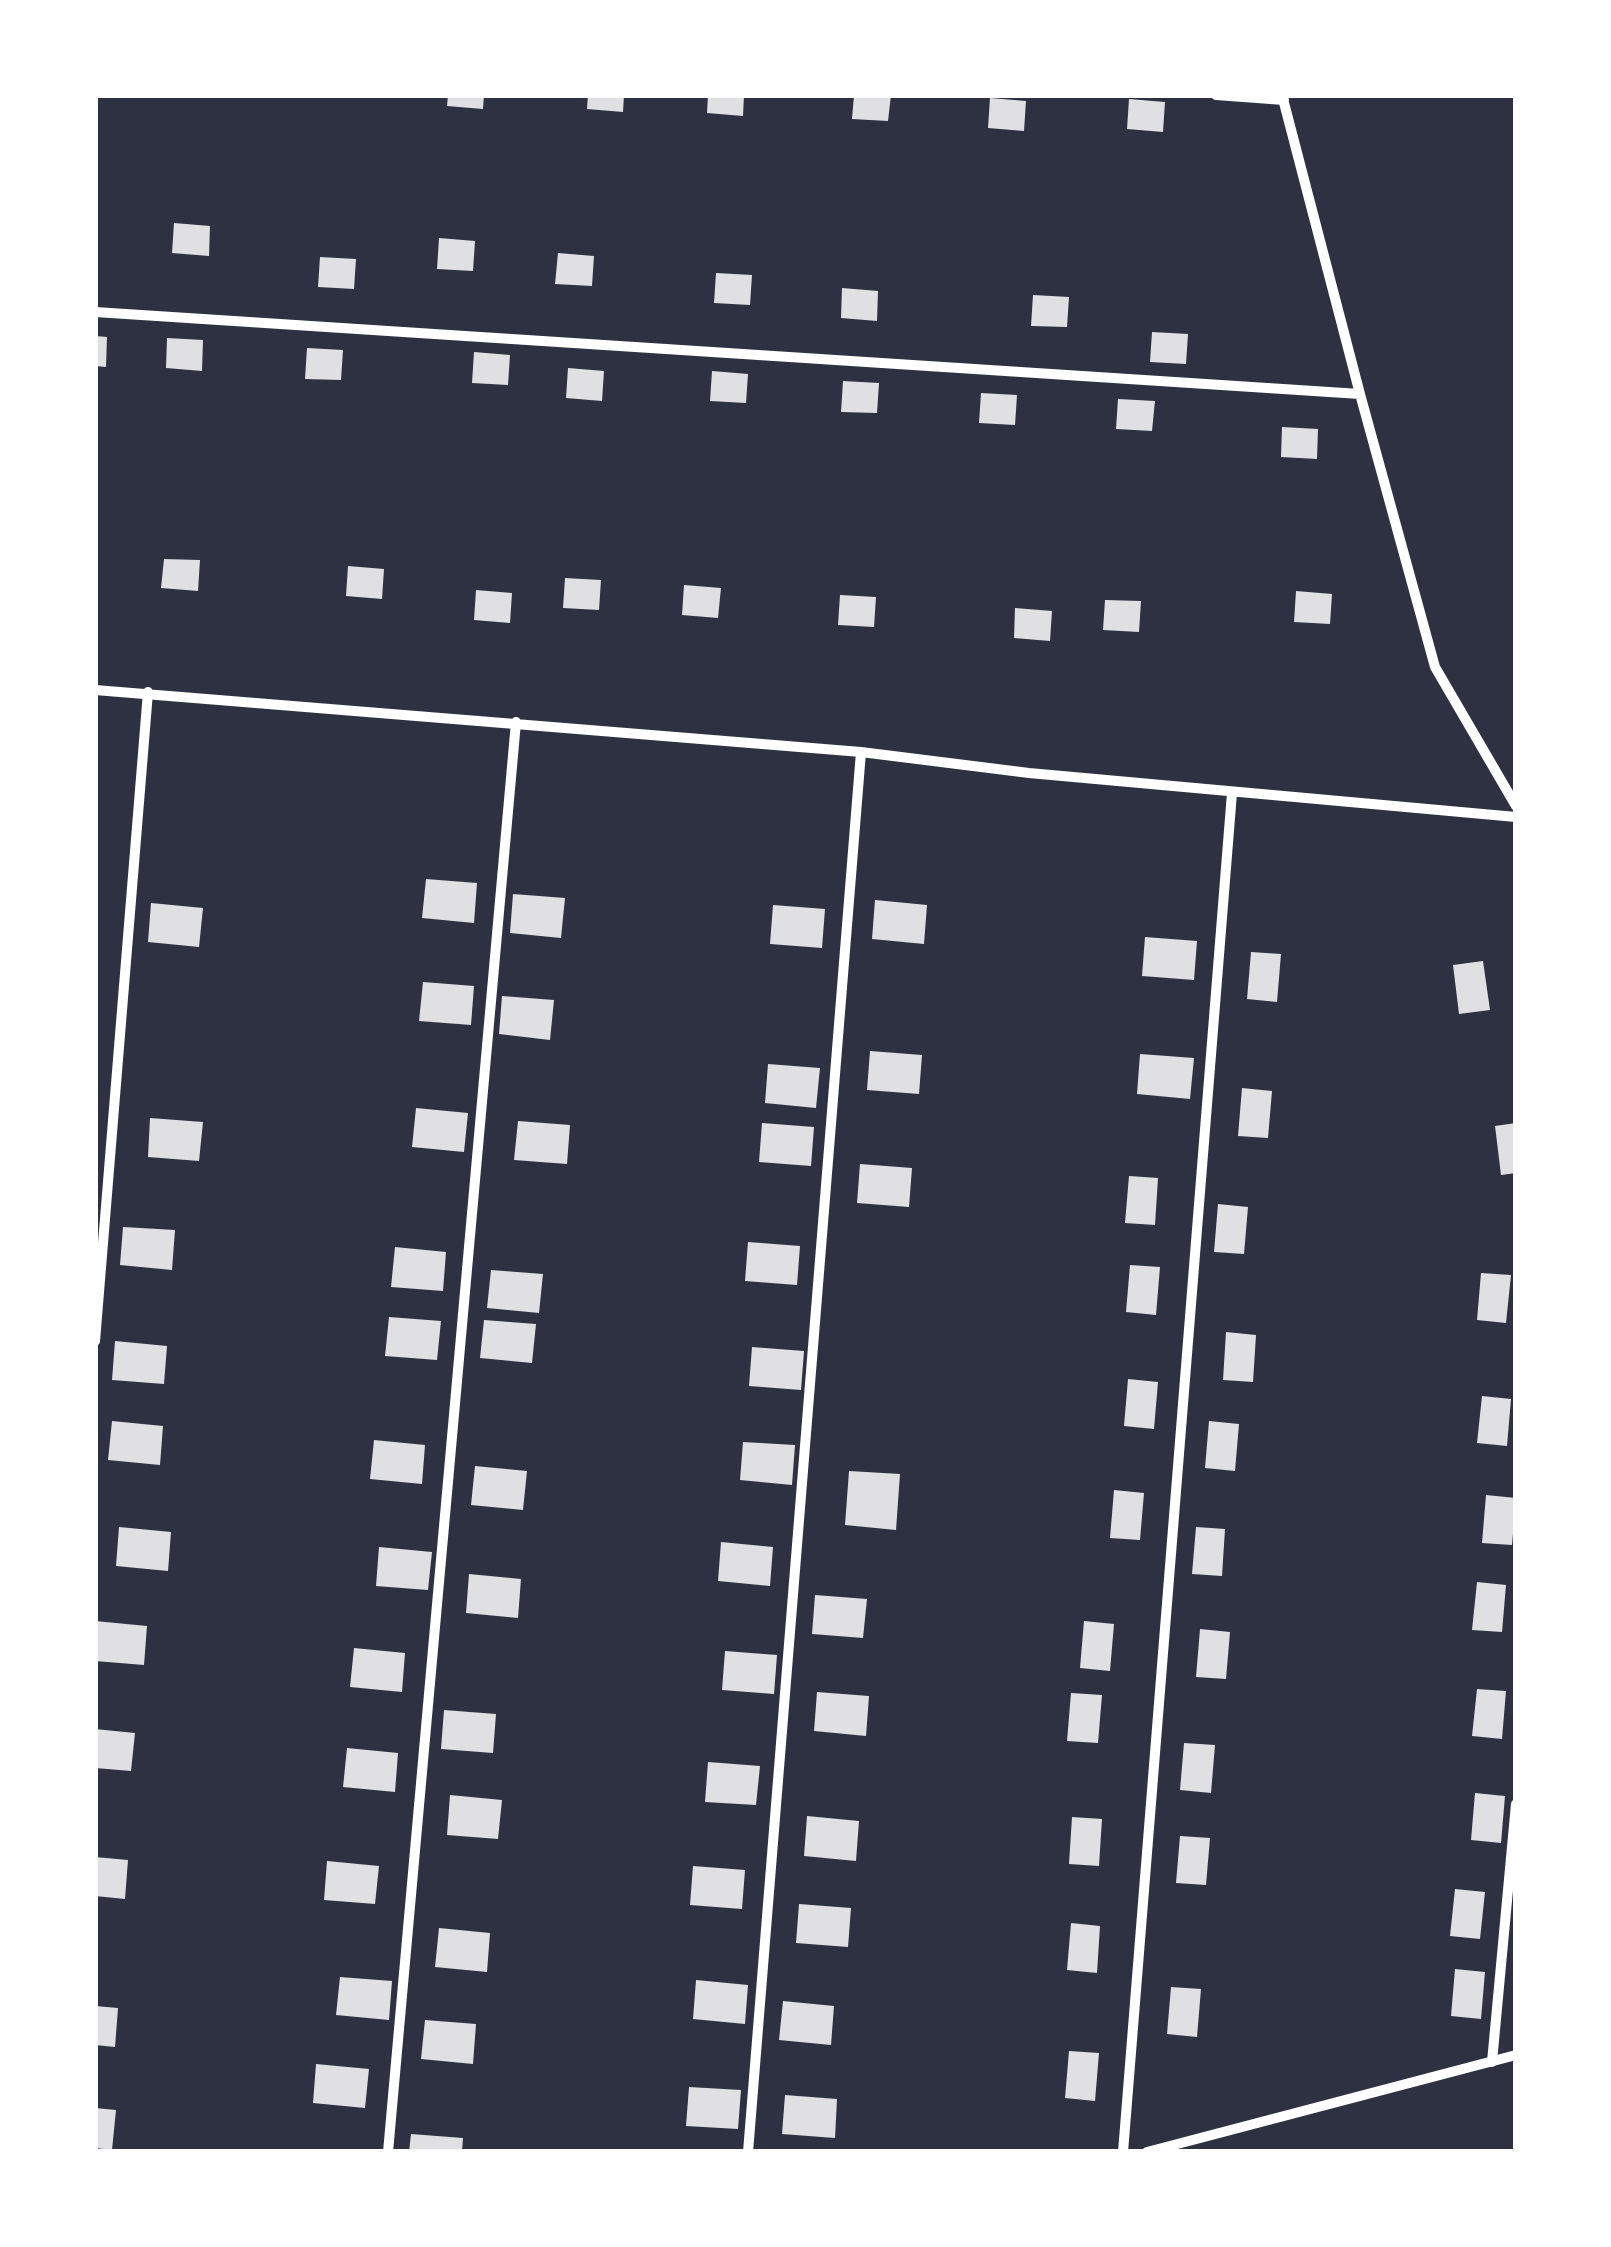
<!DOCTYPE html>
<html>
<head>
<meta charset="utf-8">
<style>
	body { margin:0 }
	#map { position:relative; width:1611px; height:2247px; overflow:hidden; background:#2d3142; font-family:"Roboto Condensed",sans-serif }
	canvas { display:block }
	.frame { position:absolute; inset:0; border:98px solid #fff; pointer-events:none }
</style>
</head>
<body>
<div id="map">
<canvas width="1611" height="2247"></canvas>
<div class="frame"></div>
</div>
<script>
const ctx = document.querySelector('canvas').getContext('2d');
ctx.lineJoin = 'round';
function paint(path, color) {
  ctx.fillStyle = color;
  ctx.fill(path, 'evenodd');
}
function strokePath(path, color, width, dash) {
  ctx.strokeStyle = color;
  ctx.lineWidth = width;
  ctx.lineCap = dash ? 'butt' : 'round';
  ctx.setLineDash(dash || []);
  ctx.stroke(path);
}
paint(new Path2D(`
	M 448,95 L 484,95 L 483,109 L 447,106 Z
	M 588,95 L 624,95 L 623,112 L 587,109 Z
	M 708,95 L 744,95 L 743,116 L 707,113 Z
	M 854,95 L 891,95 L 888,121 L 852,119 Z
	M 990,98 L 1026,101 L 1024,131 L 988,128 Z
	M 1129,99 L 1165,102 L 1163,132 L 1127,129 Z
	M 174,223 L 210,226 L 209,256 L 172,253 Z
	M 439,238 L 475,241 L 473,271 L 437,269 Z
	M 558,253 L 594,256 L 592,286 L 555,284 Z
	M 320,257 L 356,259 L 354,289 L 318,287 Z
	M 716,273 L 752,275 L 750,305 L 714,303 Z
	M 842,288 L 878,291 L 877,321 L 841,318 Z
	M 1033,295 L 1069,297 L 1067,327 L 1031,326 Z
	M 1152,332 L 1188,334 L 1186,364 L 1150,362 Z
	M 95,336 L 107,337 L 106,367 L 95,366 Z
	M 167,338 L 203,340 L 202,371 L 166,368 Z
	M 307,348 L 343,350 L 341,380 L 305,379 Z
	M 474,352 L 510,355 L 508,385 L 472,383 Z
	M 568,368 L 604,371 L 602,401 L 566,398 Z
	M 712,371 L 748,374 L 746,403 L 710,401 Z
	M 843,381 L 879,383 L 877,413 L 841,412 Z
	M 981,393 L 1017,395 L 1015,425 L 979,423 Z
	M 1118,399 L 1155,401 L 1152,431 L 1116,429 Z
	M 1282,427 L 1318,429 L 1317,459 L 1281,457 Z
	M 164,559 L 200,560 L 198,591 L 161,588 Z
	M 348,566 L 384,569 L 382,599 L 346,596 Z
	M 565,578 L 601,580 L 599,610 L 563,608 Z
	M 684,585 L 721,588 L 718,618 L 682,615 Z
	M 476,590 L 512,593 L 510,623 L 474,620 Z
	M 1296,591 L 1332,594 L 1330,624 L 1294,622 Z
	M 840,595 L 876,597 L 874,627 L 838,625 Z
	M 1105,600 L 1141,601 L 1139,632 L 1103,630 Z
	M 1015,608 L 1052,611 L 1050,641 L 1014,638 Z
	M 426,879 L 477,883 L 474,923 L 422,918 Z
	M 513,894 L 565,898 L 561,938 L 510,933 Z
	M 875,900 L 927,905 L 924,944 L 872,939 Z
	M 151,903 L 203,908 L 199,947 L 148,942 Z
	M 773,905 L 825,909 L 822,948 L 770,944 Z
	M 1145,937 L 1197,941 L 1194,980 L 1142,976 Z
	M 1251,952 L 1281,954 L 1277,1002 L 1247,999 Z
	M 1483,961 L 1490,1010 L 1459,1014 L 1453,965 Z
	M 423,982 L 474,986 L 471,1025 L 419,1021 Z
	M 502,996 L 554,1000 L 550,1040 L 499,1034 Z
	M 870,1051 L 922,1055 L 919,1094 L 867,1090 Z
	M 1140,1054 L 1194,1058 L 1190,1099 L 1137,1094 Z
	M 768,1064 L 820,1068 L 816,1108 L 765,1103 Z
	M 1242,1088 L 1272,1091 L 1268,1138 L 1238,1136 Z
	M 416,1108 L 468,1113 L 464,1152 L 412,1147 Z
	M 150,1118 L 203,1122 L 199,1161 L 148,1157 Z
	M 518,1121 L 570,1125 L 567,1164 L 514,1160 Z
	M 762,1123 L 814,1127 L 811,1166 L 759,1162 Z
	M 1516,1123 L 1516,1173 L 1501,1175 L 1495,1126 Z
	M 860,1164 L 912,1168 L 909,1207 L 857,1203 Z
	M 1129,1176 L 1158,1178 L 1155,1225 L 1125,1223 Z
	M 1218,1204 L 1248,1207 L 1244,1254 L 1214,1252 Z
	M 123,1227 L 175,1230 L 172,1270 L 120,1265 Z
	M 748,1242 L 800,1246 L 797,1285 L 745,1281 Z
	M 395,1247 L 446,1252 L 443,1291 L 391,1287 Z
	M 1130,1265 L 1160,1267 L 1156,1315 L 1126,1312 Z
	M 491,1270 L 543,1274 L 539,1313 L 487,1308 Z
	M 1481,1273 L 1511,1275 L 1506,1323 L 1477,1320 Z
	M 389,1317 L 441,1321 L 437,1360 L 385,1356 Z
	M 484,1320 L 536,1324 L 532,1363 L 480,1358 Z
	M 1226,1332 L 1256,1335 L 1253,1382 L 1223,1380 Z
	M 115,1341 L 167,1346 L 164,1384 L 112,1380 Z
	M 752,1347 L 804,1351 L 801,1390 L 749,1386 Z
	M 1128,1379 L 1158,1382 L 1154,1429 L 1124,1426 Z
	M 1482,1396 L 1511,1399 L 1507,1446 L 1477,1443 Z
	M 112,1421 L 163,1426 L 160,1465 L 108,1460 Z
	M 1209,1421 L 1239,1424 L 1235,1471 L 1205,1468 Z
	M 374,1440 L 425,1445 L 422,1484 L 370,1479 Z
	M 743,1442 L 795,1445 L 792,1485 L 740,1480 Z
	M 475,1466 L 527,1471 L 523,1510 L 471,1505 Z
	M 849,1471 L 900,1474 L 896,1530 L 845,1525 Z
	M 1114,1490 L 1144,1493 L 1140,1540 L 1110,1538 Z
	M 1486,1495 L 1516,1498 L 1512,1545 L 1482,1543 Z
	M 119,1527 L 171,1532 L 168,1571 L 116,1566 Z
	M 1196,1527 L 1225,1529 L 1222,1576 L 1192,1574 Z
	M 721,1542 L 773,1547 L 770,1586 L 718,1581 Z
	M 379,1547 L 432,1552 L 428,1590 L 376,1586 Z
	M 469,1574 L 521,1579 L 518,1618 L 466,1613 Z
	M 1477,1582 L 1506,1585 L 1502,1632 L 1472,1630 Z
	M 815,1595 L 867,1599 L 863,1638 L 812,1634 Z
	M 95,1621 L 147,1626 L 144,1665 L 95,1661 Z
	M 1084,1621 L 1114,1624 L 1110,1671 L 1080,1668 Z
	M 1200,1629 L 1230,1632 L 1226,1679 L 1196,1677 Z
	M 354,1648 L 405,1653 L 402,1692 L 350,1687 Z
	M 725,1651 L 777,1655 L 774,1694 L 722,1690 Z
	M 1477,1689 L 1506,1691 L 1502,1739 L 1472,1736 Z
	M 817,1692 L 869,1696 L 866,1736 L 814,1731 Z
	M 1071,1693 L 1102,1695 L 1098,1743 L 1067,1741 Z
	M 444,1710 L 496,1714 L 493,1753 L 441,1749 Z
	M 95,1729 L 135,1733 L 131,1771 L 95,1768 Z
	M 1184,1743 L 1215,1745 L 1211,1793 L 1180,1790 Z
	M 347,1748 L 398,1753 L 395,1792 L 343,1787 Z
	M 708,1762 L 760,1766 L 756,1805 L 705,1802 Z
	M 1475,1793 L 1505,1796 L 1501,1843 L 1471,1840 Z
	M 450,1795 L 502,1800 L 498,1839 L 447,1835 Z
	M 807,1816 L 859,1821 L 856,1861 L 804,1856 Z
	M 1072,1817 L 1102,1819 L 1099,1866 L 1069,1864 Z
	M 1180,1836 L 1210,1838 L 1206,1885 L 1176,1883 Z
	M 95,1857 L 128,1860 L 125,1899 L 95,1896 Z
	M 327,1861 L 379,1866 L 375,1904 L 324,1900 Z
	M 693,1866 L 745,1870 L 742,1909 L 690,1905 Z
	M 1455,1889 L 1485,1892 L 1480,1939 L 1450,1936 Z
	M 799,1904 L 851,1908 L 848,1947 L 796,1943 Z
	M 1071,1923 L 1100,1926 L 1097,1973 L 1067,1970 Z
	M 439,1928 L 490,1933 L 487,1972 L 435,1967 Z
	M 1455,1969 L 1485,1972 L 1481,2019 L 1451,2016 Z
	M 340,1977 L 392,1981 L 389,2020 L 336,2015 Z
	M 696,1980 L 748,1985 L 745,2024 L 693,2019 Z
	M 1171,1987 L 1201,1989 L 1197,2037 L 1167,2034 Z
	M 783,2001 L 834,2006 L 831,2045 L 779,2040 Z
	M 95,2006 L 118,2008 L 115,2047 L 95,2045 Z
	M 425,2020 L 476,2024 L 473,2064 L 421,2059 Z
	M 1069,2051 L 1099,2053 L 1095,2101 L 1065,2098 Z
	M 316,2064 L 369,2069 L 365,2108 L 313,2103 Z
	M 689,2087 L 741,2090 L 738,2129 L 686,2126 Z
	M 785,2095 L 837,2099 L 835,2138 L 782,2134 Z
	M 95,2108 L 116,2110 L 112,2150 L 95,2148 Z
	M 411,2134 L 463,2138 L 462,2152 L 409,2152 Z`), '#e0e0e3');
strokePath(new Path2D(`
	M 1216,95 L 1284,100
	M 1282,95 L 1360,394
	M 95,312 L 1360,394 L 1435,667 L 1516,806
	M 95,690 L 861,752 L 1029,773 L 1516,817
	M 95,1341 L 148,692
	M 1492,2062 L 1516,1804
	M 388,2152 L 516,722
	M 748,2152 L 861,752
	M 1123,2152 L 1232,793
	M 1147,2152 L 1516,2055`), '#fff', 10);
</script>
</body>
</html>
